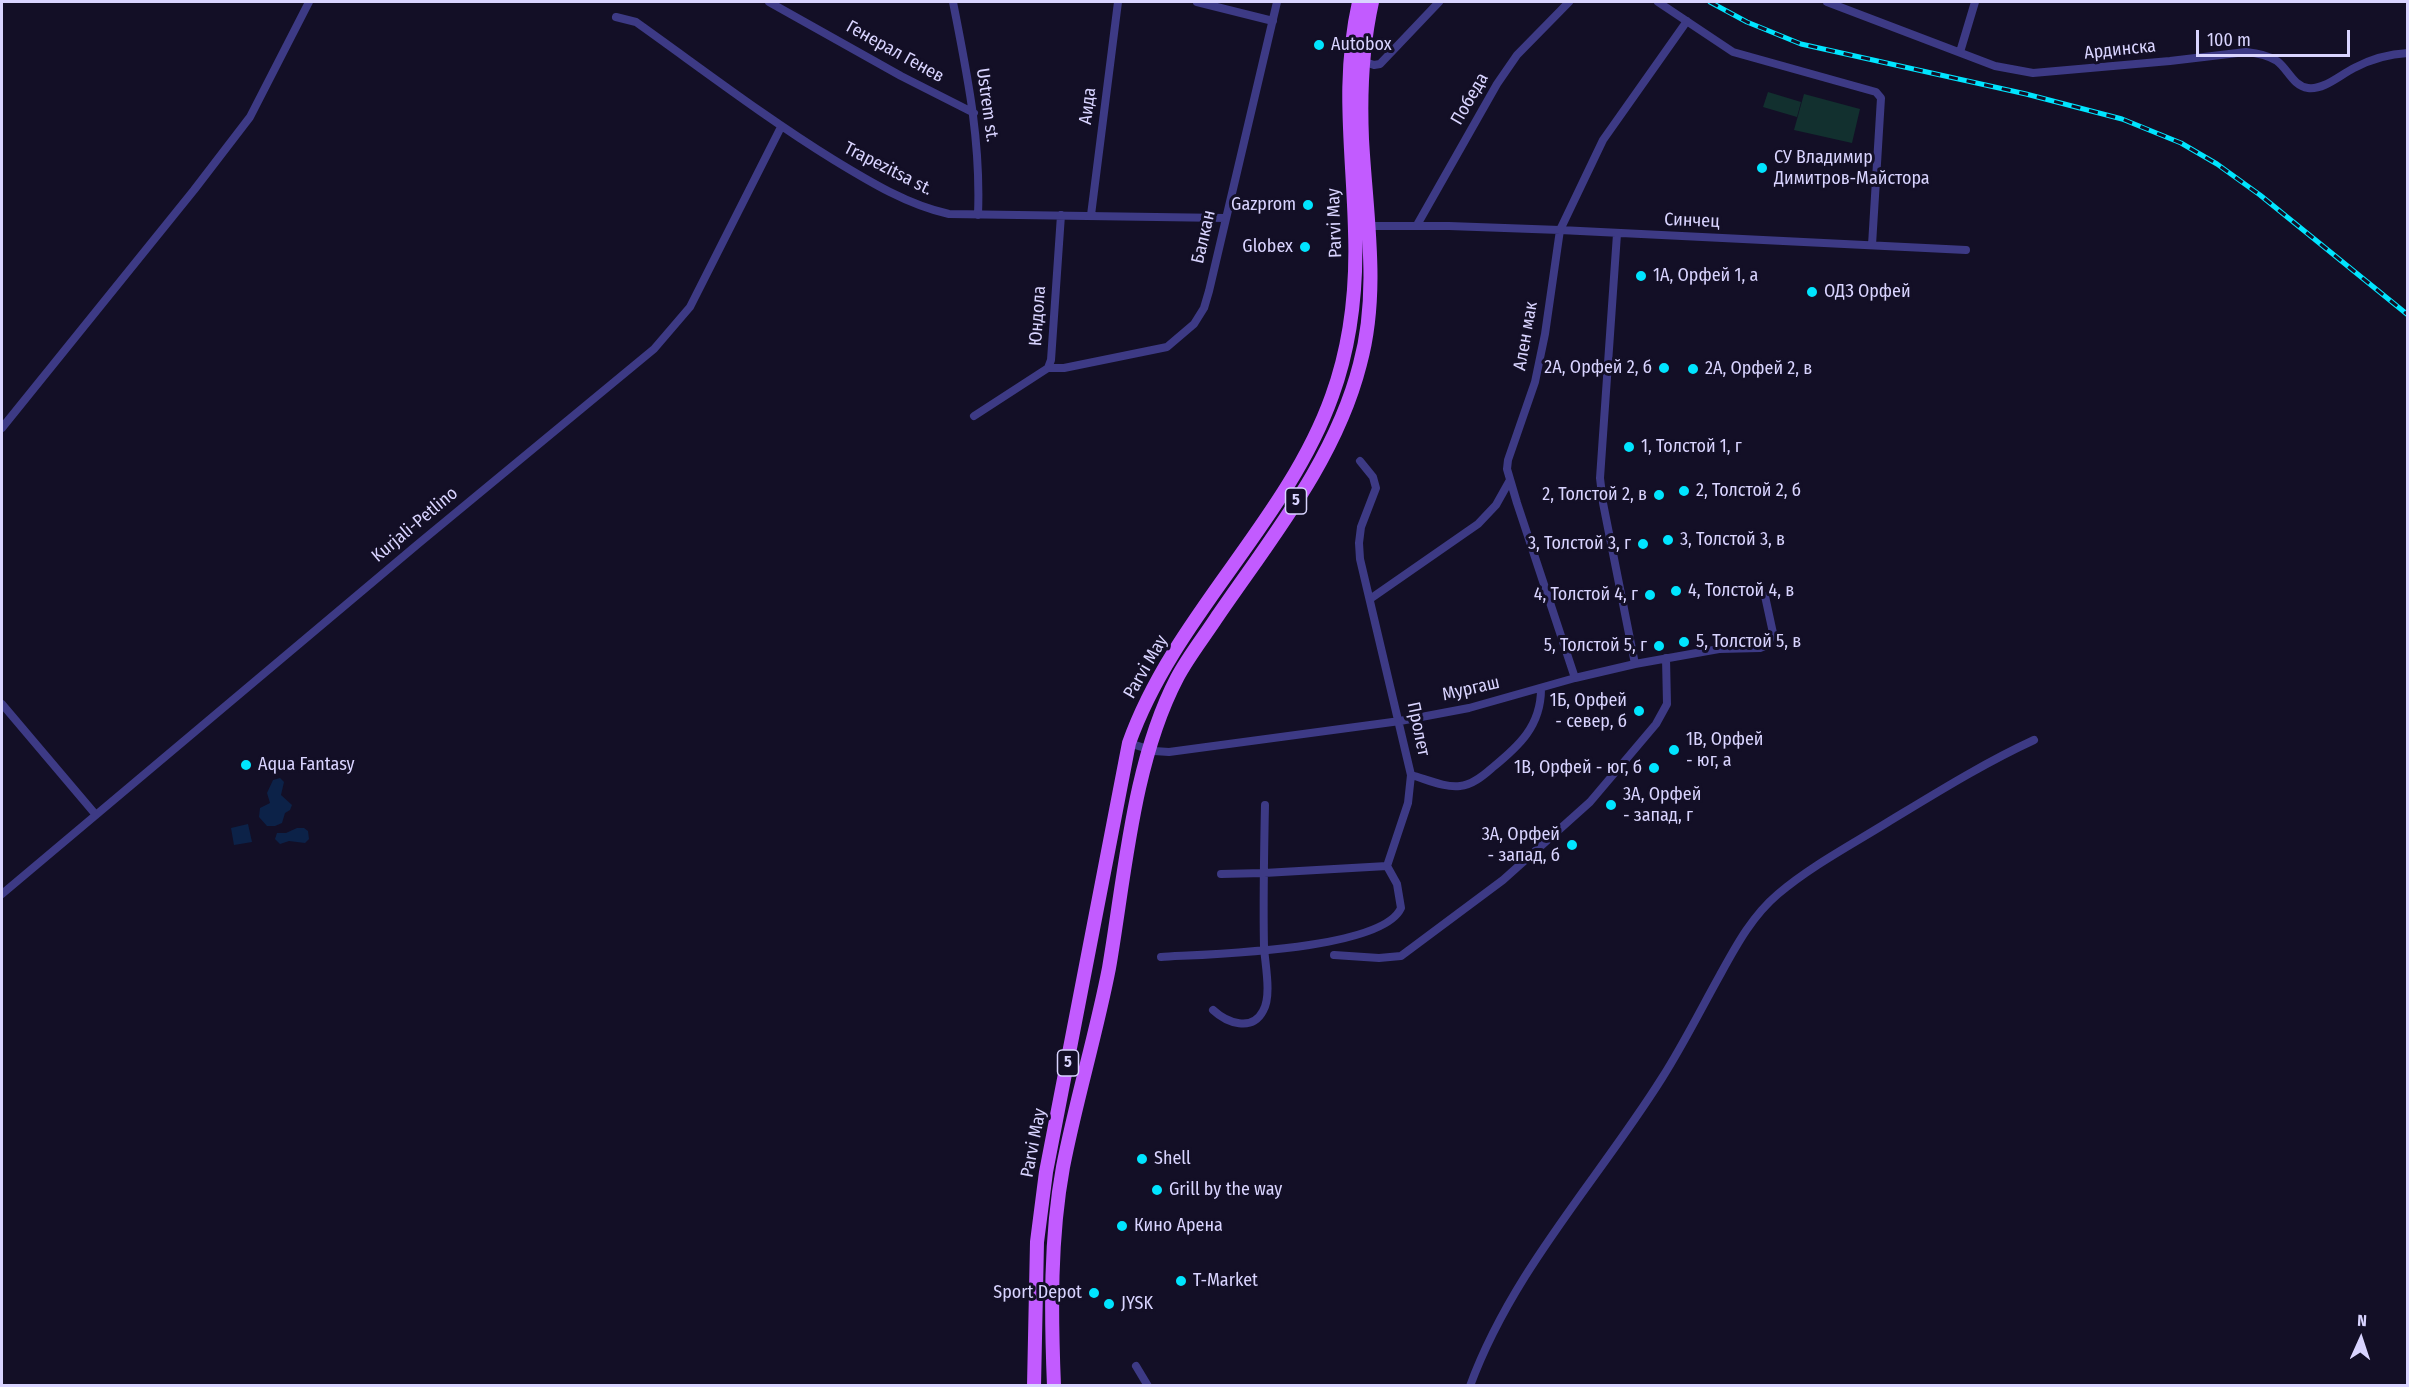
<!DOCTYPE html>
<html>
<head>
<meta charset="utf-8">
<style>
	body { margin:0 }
	#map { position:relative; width:2409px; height:1387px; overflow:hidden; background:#130f26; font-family:"Fira Sans Condensed",sans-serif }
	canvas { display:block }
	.frame { position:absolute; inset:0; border:3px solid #d9d4ff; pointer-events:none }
	.north { position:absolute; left:2331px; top:1309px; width:60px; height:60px; -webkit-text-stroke:4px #130f26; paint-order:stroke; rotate:3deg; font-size:16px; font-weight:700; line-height:24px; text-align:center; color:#d9d4ff }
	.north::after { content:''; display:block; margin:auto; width:21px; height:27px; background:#d9d4ff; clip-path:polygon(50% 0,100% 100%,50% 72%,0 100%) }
	.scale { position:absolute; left:2196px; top:30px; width:154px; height:27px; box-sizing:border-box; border:3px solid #d9d4ff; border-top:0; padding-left:8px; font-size:18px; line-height:21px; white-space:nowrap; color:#d9d4ff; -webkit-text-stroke:4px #130f26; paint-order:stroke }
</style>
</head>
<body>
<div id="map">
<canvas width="2409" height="1387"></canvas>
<div class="frame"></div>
<div class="north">N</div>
<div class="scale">100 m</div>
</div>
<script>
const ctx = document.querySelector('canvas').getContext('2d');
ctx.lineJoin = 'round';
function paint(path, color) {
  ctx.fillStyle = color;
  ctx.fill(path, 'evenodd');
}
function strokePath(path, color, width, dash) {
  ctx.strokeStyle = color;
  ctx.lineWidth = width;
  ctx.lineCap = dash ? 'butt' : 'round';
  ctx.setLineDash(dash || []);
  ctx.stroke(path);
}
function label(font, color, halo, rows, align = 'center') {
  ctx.font = font + ' "Fira Sans Condensed",sans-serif';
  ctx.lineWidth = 6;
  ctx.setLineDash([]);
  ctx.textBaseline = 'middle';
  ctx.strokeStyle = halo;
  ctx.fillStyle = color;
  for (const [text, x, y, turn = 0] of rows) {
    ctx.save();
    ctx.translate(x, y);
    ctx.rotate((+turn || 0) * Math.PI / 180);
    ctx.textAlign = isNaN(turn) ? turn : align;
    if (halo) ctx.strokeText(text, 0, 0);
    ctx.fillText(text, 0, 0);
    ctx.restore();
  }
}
paint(new Path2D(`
	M 1768,92 L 1801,102 L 1797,117 L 1763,107 Z
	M 1804,94 L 1860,109 L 1852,143 L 1794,130 Z`), '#12302f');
paint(new Path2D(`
	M 280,778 L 284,782 L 281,795 L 292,805 L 290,810 L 285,813 L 282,823 L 275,826 L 267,826 L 259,817 L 260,808 L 270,803 L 267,793 L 273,780 Z
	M 248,824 L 252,842 L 234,845 L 231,828 Z
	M 297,828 L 304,828 L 308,831 L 309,839 L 305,843 L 289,841 L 280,844 L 275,839 L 277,833 L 286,833 Z`), '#0c2248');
strokePath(new Path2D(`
	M 769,2 L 901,76 L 974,113
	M 953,2 C 967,74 981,139 978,215
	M 1197,2 L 1273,21
	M 1658,2 L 1733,52 L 1876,92 L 1881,98 L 1872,245
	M 1827,2 L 1995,66 L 2033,73 L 2170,61 L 2246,52 C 2256,53 2268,55 2277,61 C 2288,69 2293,86 2308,88 C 2324,90 2340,75 2354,68 C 2371,59 2388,54 2408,53
	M 616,17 L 636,22 C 702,69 766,118 834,160 C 870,182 908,205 949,214 L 1225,218
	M 1960,52 L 1975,2
	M 1362,61 L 1374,65 L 1380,64 L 1439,2
	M 1091,215 L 1118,2
	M 1417,225 L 1497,84 L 1517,55 L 1569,2
	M 1364,226 L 1449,226 L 1560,230 L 1966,250
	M 1617,234 L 1600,478 L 1603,503 L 1635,664
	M 1048,368 L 1064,368 L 1167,347 L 1194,324 L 1204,308 L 1209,291 L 1277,2
	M 974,416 L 1048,368 L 1051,360 L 1061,215
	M 2,428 L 194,190 L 250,117 L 309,2
	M 1360,461 L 1373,477 L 1376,488 L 1361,527 L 1359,543 L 1360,559 L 1411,775 L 1408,803 L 1387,866
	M 1370,599 L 1478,524 L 1496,505 L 1510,480
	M 1575,678 L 1517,503 L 1507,469 L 1508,460 L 1535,382 L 1545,334 L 1560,230 L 1603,140 L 1687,21
	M 2,704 L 96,815
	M 1129,743 L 1154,751 L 1169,752 L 1400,721 L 1469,708 L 1575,678 L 1635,664 L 1719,649 L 1760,648 L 1767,645 L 1773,633 L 1765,596
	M 1411,775 C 1426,779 1445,788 1460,786 C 1472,785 1483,776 1492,768 C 1519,746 1541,726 1541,689
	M 1221,874 L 1264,873 L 1387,866
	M 2,894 L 418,544 L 654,349 L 690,307 L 781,127
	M 1334,955 L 1379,958 L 1401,956 L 1503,880 L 1590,802 L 1656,724 L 1667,704 L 1666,658
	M 1161,957 C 1206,954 1382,951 1401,908 L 1397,884 L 1387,866
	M 1213,1010 C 1227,1023 1252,1032 1263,1011 C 1272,996 1265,964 1264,947 C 1263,900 1264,852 1265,805
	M 1136,1366 L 1148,1386
	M 1470,1386 C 1512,1271 1598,1180 1662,1078 C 1683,1045 1701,1009 1720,975 C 1736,946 1752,916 1778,894 C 1811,866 1851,845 1888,822 C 1936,793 1984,763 2034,740`), '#3d3a85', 8);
strokePath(new Path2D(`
	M 1034,1386 L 1037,1242 L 1046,1172 L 1129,743 C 1174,616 1287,522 1332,396 C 1351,344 1357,287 1355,231 C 1353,149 1341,83 1359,2
	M 1054,1386 C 1051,1313 1050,1238 1063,1167 C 1076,1100 1096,1035 1109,968 C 1125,875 1133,762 1177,678 C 1188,657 1204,637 1217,617 C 1271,538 1336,459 1360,364 C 1380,291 1366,214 1362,139 C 1360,92 1362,47 1372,2`), '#c25bff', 14);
const rail = new Path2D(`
	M 1710,2 L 1747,22 L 1801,44 L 2026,94 L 2122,119 L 2181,143 L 2217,164 L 2260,195 L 2408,315`);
strokePath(rail, '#00e5ff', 5);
strokePath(rail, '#130f26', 3, [9]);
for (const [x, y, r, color] of [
	[1319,45,6,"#00e5ff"],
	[1762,168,6,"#00e5ff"],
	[1308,205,6,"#00e5ff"],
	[1305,247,6,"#00e5ff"],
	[1641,276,6,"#00e5ff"],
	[1812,292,6,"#00e5ff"],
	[1664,368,6,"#00e5ff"],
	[1693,369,6,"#00e5ff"],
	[1629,447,6,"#00e5ff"],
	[1684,491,6,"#00e5ff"],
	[1659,495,6,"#00e5ff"],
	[1668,540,6,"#00e5ff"],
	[1643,544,6,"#00e5ff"],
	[1676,591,6,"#00e5ff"],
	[1650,595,6,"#00e5ff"],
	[1684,642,6,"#00e5ff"],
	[1659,646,6,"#00e5ff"],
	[1639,711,6,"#00e5ff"],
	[1674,750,6,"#00e5ff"],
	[246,765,6,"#00e5ff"],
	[1654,768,6,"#00e5ff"],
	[1611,805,6,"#00e5ff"],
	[1572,845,6,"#00e5ff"],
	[1142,1159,6,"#00e5ff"],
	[1157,1190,6,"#00e5ff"],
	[1122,1226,6,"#00e5ff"],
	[1181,1281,6,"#00e5ff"],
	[1094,1293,6,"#00e5ff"],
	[1109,1304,6,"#00e5ff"]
]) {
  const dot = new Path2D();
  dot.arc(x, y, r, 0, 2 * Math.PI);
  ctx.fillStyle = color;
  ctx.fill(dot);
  strokePath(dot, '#130f26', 2);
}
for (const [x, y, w] of [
	[1296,501,21],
	[1068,1063,21]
]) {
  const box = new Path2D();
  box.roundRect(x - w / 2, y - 13, w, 26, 4.5);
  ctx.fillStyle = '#130f26';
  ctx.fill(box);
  strokePath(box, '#d9d4ff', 1.5);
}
label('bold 16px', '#d9d4ff', null, [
	["5",1296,501],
	["5",1068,1063]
]);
label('18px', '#d9d4ff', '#130f26', [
	["Autobox",1331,45],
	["СУ Владимир",1774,158],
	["Димитров-Майстора",1774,179],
	["Gazprom",1296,205,"right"],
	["Globex",1293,247,"right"],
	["1А, Орфей 1, а",1653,276],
	["ОДЗ Орфей",1824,292],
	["2А, Орфей 2, б",1652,368,"right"],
	["2А, Орфей 2, в",1705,369],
	["1, Толстой 1, г",1641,447],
	["2, Толстой 2, б",1696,491],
	["2, Толстой 2, в",1647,495,"right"],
	["3, Толстой 3, в",1680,540],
	["3, Толстой 3, г",1631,544,"right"],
	["4, Толстой 4, в",1688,591],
	["4, Толстой 4, г",1638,595,"right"],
	["5, Толстой 5, в",1696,642],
	["5, Толстой 5, г",1647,646,"right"],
	["1Б, Орфей",1627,701,"right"],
	["- север, б",1627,722,"right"],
	["1В, Орфей",1686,740],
	["- юг, а",1686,761],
	["Aqua Fantasy",258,765],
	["1В, Орфей - юг, б",1642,768,"right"],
	["3А, Орфей",1623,795],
	["- запад, г",1623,816],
	["3А, Орфей",1560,835,"right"],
	["- запад, б",1560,856,"right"],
	["Shell",1154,1159],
	["Grill by the way",1169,1190],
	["Кино Арена",1134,1226],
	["T-Market",1193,1281],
	["Sport Depot",1082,1293,"right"],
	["JYSK",1121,1304]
], 'left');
label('18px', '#d9d4ff', '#130f26', [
	["Ардинска",2120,50,-6],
	["Генерал Генев",895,52,29],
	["Победа",1470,99,-60],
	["Ustrem st.",987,105,82],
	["Аида",1088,106,-83],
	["Trapezitsa st.",888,169,27],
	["Синчец",1692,221,2],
	["Parvi May",1335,223,-92],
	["Балкан",1204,237,-77],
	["Юндола",1038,316,-86],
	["Ален мак",1526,336,-80],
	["Kurjali-Petlino",415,525,-40],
	["Parvi May",1146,667,-60],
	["Мургаш",1471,689,-13],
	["Пролет",1418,729,78],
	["Parvi May",1034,1143,-79]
]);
</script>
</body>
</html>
